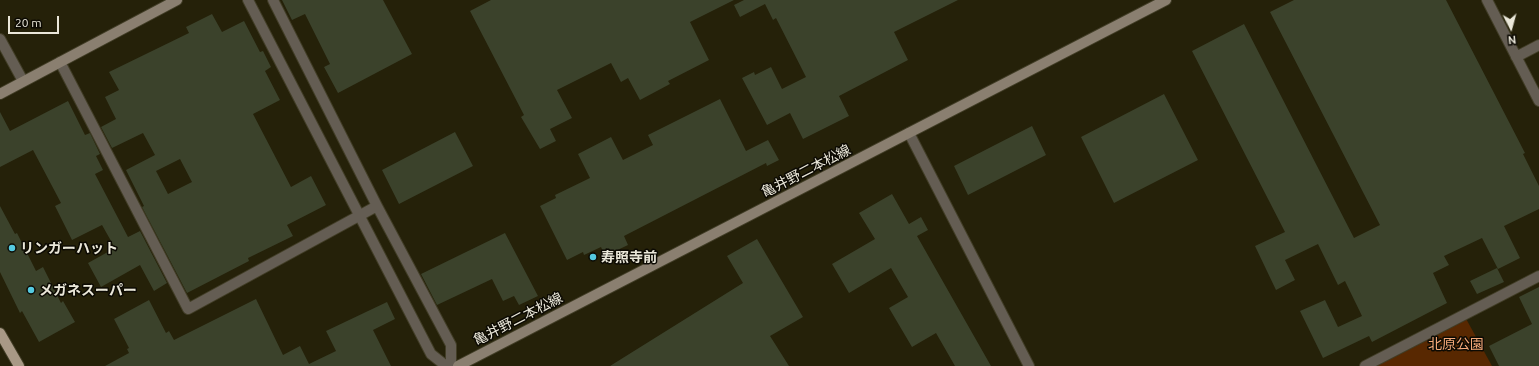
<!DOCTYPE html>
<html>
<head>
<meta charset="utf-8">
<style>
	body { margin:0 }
	#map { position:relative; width:1539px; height:366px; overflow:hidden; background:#252109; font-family:Ubuntu,sans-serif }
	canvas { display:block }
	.north { position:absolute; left:1491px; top:8px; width:40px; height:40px; -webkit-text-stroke:3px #0c0a03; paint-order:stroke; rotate:174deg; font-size:11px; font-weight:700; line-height:16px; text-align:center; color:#eae7d9 }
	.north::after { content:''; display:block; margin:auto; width:14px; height:18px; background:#eae7d9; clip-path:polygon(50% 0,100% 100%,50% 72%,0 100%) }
	.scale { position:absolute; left:8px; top:16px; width:51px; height:18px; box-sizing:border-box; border:2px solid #eae7d9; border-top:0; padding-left:5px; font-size:12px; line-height:14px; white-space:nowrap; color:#eae7d9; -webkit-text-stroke:3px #0c0a03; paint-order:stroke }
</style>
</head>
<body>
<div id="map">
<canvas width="1539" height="366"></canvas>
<div class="north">N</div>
<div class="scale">20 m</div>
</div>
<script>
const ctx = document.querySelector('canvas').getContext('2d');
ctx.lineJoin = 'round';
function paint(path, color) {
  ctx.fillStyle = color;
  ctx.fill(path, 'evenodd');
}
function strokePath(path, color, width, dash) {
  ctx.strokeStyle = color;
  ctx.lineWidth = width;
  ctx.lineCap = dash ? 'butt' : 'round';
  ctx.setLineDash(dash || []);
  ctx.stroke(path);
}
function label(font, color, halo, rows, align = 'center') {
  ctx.font = font + ' Ubuntu,"Noto Sans JP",sans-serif';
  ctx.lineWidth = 3;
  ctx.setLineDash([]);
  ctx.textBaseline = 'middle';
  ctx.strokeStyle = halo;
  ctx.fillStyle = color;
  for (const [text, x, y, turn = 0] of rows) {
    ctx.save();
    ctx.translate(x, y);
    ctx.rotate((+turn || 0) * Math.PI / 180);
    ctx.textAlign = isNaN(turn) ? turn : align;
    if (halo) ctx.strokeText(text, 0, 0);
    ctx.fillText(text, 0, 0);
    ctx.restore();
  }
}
paint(new Path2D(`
	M 1464,315 L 1492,366 L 1365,366 Z`), '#582801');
paint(new Path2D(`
	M 282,0 L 383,0 L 412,54 L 338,93 L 324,67 L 330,64 L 305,14 L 292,20 Z
	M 491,0 L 734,0 L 690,22 L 709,60 L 668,81 L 670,84 L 640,100 L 628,78 L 621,82 L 611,63 L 557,90 L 572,118 L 550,129 L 556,141 L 540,149 L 521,117 L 524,115 L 470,11 Z
	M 744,0 L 958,0 L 894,32 L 908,60 L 839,96 L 849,116 L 803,139 L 790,113 L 767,125 L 742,78 L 754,72 L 755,75 L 771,67 L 782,89 L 806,77 L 776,18 L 773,20 L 765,4 L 740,17 L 734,5 Z
	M 1294,0 L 1446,0 L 1525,153 L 1523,154 L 1539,186 L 1539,209 L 1504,226 L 1520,258 L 1498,269 L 1482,238 L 1444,256 L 1449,265 L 1433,273 L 1447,303 L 1372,342 L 1369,336 L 1323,358 L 1300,311 L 1325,300 L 1338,327 L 1362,316 L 1345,281 L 1338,285 L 1318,244 L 1285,260 L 1295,280 L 1276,290 L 1255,246 L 1285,232 L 1192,51 L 1244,24 L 1354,238 L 1380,225 L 1270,12 Z
	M 212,14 L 222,32 L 244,21 L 260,52 L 263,51 L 271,67 L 265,71 L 280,100 L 253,114 L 291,187 L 311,176 L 326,205 L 287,225 L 293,236 L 248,258 L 249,261 L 187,293 L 142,207 L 144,206 L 126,170 L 155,155 L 143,133 L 112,148 L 101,127 L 116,119 L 105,97 L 119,90 L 109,72 L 189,33 L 186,27 ZM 180,159 L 192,182 L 168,194 L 156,171 Z
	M 1164,94 L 1198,160 L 1114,203 L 1081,137 Z
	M 720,99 L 746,151 L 768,140 L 779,160 L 767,166 L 766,163 L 624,236 L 628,245 L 605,256 L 601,247 L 584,255 L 583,252 L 567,260 L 540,206 L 556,198 L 555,195 L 590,178 L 578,154 L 611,137 L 623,160 L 653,145 L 648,135 Z
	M 68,101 L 85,135 L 90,133 L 100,154 L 96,156 L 103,170 L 95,174 L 128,237 L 140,231 L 167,283 L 154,291 L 140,265 L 101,287 L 88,263 L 115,248 L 102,225 L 72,240 L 55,206 L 61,203 L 33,150 L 0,167 L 0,112 L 10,131 Z
	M 1032,126 L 1046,155 L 968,195 L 954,166 Z
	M 455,132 L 473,166 L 399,204 L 382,170 Z
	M 892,194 L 909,224 L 921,217 L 928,230 L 917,236 L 991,366 L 955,366 L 936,333 L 912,347 L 889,308 L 908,297 L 891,268 L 849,293 L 832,264 L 875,239 L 859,213 Z
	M 0,206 L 15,234 L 17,233 L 36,271 L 43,267 L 61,303 L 63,301 L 75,322 L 39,342 L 22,311 L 20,313 L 0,272 Z
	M 505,233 L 538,296 L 519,305 L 514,296 L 503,301 L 492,279 L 437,305 L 421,274 Z
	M 757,239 L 803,317 L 770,336 L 789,366 L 610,366 L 743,283 L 727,256 Z
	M 1497,268 L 1504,282 L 1477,294 L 1470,281 Z
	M 1539,287 L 1539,366 L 1499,366 L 1489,346 L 1532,324 L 1519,297 Z
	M 256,299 L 283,355 L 300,346 L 309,364 L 336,351 L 326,331 L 387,302 L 395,319 L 373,330 L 391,366 L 105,366 L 129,353 L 127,349 L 129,348 L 114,319 L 149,300 L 166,333 L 169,331 L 174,340 Z`), '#3b422b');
const street = new Path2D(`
	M 248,0 L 431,354 L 446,366
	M 273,0 L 377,206 L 451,345 L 451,366
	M 1487,0 L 1539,101
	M 0,39 L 23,81
	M 1516,57 L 1539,45
	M 60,62 L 188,309 L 377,206
	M 909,133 L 1029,366
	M 1365,366 L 1539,276`);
const secondary = new Path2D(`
	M 0,94 L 177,0
	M 458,366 L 1166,0`);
const primary = new Path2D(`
	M 0,333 L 19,366`);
strokePath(street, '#413d26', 12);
strokePath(secondary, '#413d26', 12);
strokePath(primary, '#413d26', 12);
strokePath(street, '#645d53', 10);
strokePath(secondary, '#8a7f70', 10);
strokePath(primary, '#a89986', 10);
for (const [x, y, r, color] of [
	[12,248,4,"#55cae0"],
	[593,257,4,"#55cae0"],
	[31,290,4,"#55cae0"]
]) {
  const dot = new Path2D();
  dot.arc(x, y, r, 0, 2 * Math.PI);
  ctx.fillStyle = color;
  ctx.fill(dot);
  strokePath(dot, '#0c0a03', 1.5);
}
label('14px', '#eae7d9', '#0c0a03', [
	["亀井野二本松線",806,171,-27],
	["亀井野二本松線",518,319,-27]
]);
label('bold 14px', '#eae7d9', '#0c0a03', [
	["リンガーハット",20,248],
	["寿照寺前",601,257],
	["メガネスーパー",39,290]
], 'left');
label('14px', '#f6aa7a', '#0c0a03', [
	["北原公園",1456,344]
]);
</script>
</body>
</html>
